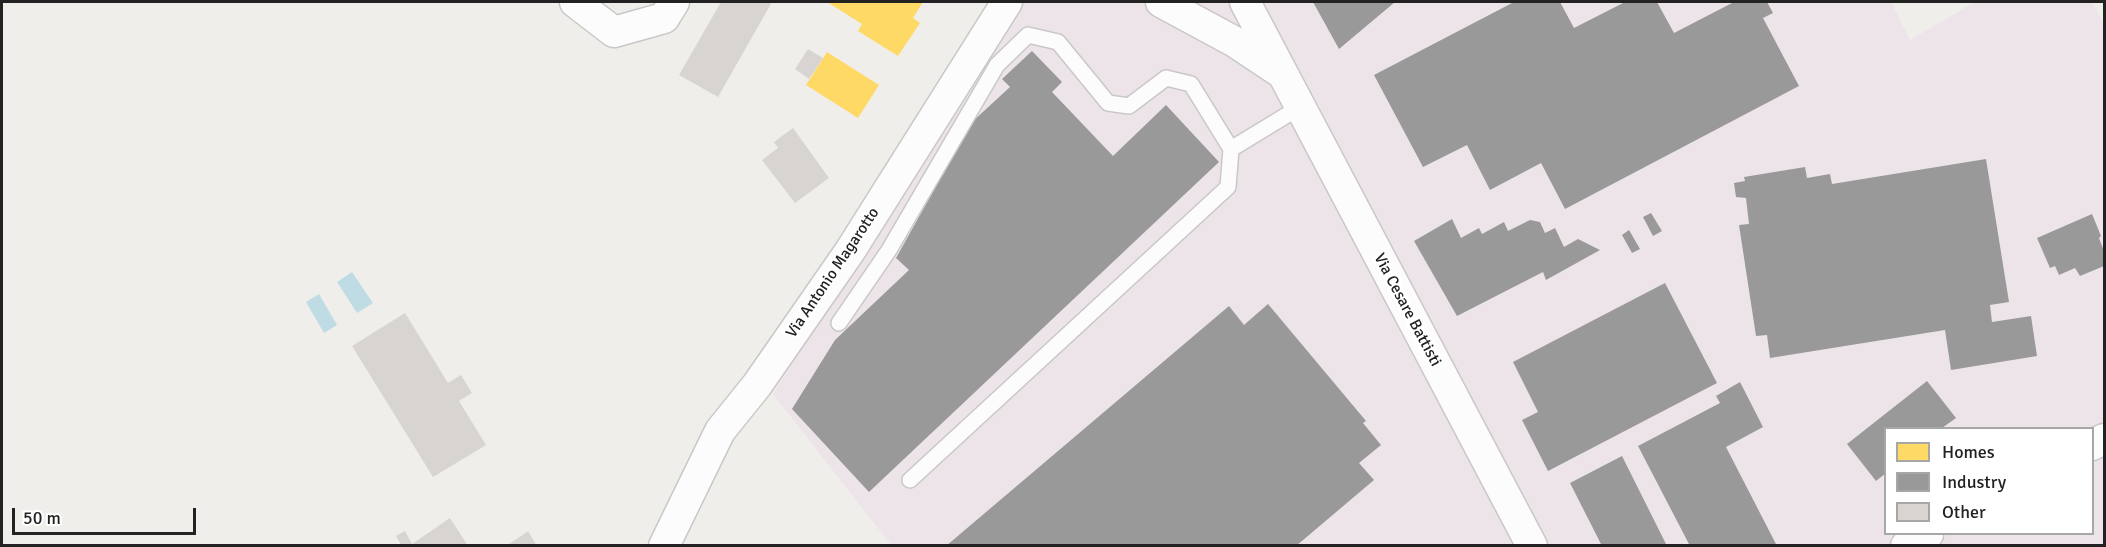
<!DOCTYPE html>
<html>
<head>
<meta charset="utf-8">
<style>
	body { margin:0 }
	#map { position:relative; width:2106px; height:547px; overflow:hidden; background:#f0eeeb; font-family:Signika,sans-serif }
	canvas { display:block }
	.frame { position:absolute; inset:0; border:3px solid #222; pointer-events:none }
	.legend { position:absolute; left:1884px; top:427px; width:210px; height:108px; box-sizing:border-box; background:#fff; border:2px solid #a7a7a7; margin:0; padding:8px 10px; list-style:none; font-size:18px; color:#222 }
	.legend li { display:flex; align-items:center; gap:12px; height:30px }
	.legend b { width:30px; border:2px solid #a7a7a7 }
	.scale { position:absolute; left:12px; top:508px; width:184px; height:27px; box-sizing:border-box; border:3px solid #222; border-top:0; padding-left:8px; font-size:18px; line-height:21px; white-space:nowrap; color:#222; -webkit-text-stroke:4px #fff; paint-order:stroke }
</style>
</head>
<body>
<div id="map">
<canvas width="2106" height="547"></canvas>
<div class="frame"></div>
<ul class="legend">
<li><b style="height:16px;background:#ffd966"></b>Homes</li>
<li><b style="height:16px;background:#999"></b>Industry</li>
<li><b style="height:16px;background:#d7d4d2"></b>Other</li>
</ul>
<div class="scale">50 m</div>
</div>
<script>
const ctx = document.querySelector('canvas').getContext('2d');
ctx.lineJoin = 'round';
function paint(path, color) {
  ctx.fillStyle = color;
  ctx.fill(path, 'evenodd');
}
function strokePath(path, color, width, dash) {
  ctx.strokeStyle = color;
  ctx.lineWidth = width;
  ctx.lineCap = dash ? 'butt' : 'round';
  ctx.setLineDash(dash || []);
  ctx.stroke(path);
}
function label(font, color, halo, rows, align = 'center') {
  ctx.font = font + ' Signika,sans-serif';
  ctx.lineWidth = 6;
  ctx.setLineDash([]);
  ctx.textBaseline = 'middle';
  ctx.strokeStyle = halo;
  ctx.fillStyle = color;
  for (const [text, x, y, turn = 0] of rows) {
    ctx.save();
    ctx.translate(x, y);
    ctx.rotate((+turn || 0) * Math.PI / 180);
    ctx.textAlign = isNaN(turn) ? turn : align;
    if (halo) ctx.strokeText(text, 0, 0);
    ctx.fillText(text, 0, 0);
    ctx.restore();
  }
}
paint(new Path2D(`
	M 1018,2 L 1891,2 L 1910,40 L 1975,2 L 2092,2 L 2104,24 L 2104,545 L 891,545 L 773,394 ZM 1886,428 L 2092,428 L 2092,534 L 1886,534 Z`), '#ede4e9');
paint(new Path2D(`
	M 352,272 L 373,303 L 357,313 L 337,282 Z
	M 319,294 L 337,325 L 324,333 L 306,302 Z`), '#bfdbe3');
paint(new Path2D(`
	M 827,2 L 923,2 L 913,18 L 920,23 L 898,56 L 858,31 L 862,24 Z
	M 827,52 L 879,85 L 858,118 L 806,85 Z`), '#ffd966');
paint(new Path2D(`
	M 1313,2 L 1395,2 L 1339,49 Z
	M 1514,2 L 1560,2 L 1574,28 L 1625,2 L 1657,2 L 1674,33 L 1734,2 L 1767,2 L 1773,13 L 1763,18 L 1799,86 L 1565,209 L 1541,163 L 1490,190 L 1467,145 L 1423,167 L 1374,75 Z
	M 1032,51 L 1062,82 L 1052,92 L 1113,156 L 1166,105 L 1219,162 L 869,492 L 792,409 L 835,340 L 909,270 L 896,258 L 972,122 L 1010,87 L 1002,79 Z
	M 1986,159 L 2009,302 L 1990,305 L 1992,322 L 2031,316 L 2037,356 L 1951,370 L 1945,330 L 1770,358 L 1767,335 L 1756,336 L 1739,225 L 1749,224 L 1746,198 L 1736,197 L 1734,183 L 1745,181 L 1744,177 L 1805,167 L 1807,178 L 1830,174 L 1832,184 Z
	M 1651,213 L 1662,231 L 1653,236 L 1643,217 Z
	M 2092,214 L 2101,236 L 2099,238 L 2104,251 L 2104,266 L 2080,276 L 2075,268 L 2059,275 L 2055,266 L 2050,268 L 2037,238 Z
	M 1452,219 L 1461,238 L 1479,228 L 1482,234 L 1504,222 L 1508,231 L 1530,220 L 1540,222 L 1545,233 L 1555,228 L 1564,247 L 1578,239 L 1600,250 L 1546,280 L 1543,272 L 1457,316 L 1414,241 Z
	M 1629,230 L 1640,249 L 1632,253 L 1622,235 Z
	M 1665,283 L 1717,383 L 1548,471 L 1522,420 L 1538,412 L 1513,362 Z
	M 1268,304 L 1366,421 L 1363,423 L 1381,445 L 1359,463 L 1374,480 L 1296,546 L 946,546 L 1229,306 L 1244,325 Z
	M 1927,381 L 1956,418 L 1942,428 L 1886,428 L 1886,473 L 1876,481 L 1847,444 Z
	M 1740,382 L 1763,427 L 1726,447 L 1777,546 L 1690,546 L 1638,446 L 1720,403 L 1716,396 Z
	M 1622,456 L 1667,546 L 1602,546 L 1570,483 Z`), '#999');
paint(new Path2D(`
	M 721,2 L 772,2 L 718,97 L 679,75 Z
	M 808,49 L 823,58 L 809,79 L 795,69 Z
	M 793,128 L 829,178 L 795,203 L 762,160 L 778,148 L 774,142 Z
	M 405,313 L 448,383 L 461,375 L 472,393 L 459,401 L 486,445 L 433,477 L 352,346 Z
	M 450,518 L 468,546 L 402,546 L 396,536 L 405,531 L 412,544 Z
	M 528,531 L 537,546 L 506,546 L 527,532 Z`), '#d7d4d2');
const lane = new Path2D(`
	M 839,323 L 889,250 L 997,65 L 1028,35 L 1058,42 L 1108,103 L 1129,106 L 1166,78 L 1191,84 L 1231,149 L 1300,107
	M 910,480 L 1228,187 L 1231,149`);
const street = new Path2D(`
	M 575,2 L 614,32 L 664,18 L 674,2
	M 1161,2 L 1235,42 L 1280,72
	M 1245,2 L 1532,546
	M 2092,445 L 2104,439
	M 664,546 L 720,431 L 757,385 L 850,251 L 1007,2
	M 1906,546 L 1928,534`);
strokePath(lane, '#c9c8c7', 18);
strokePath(street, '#c9c8c7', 33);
strokePath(lane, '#fdfcfc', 15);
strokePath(street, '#fdfcfc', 30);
label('16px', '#222', '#fff', [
	["Via Antonio Magarotto",833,273,-56],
	["Via Cesare Battisti",1407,310,62]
]);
</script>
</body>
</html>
